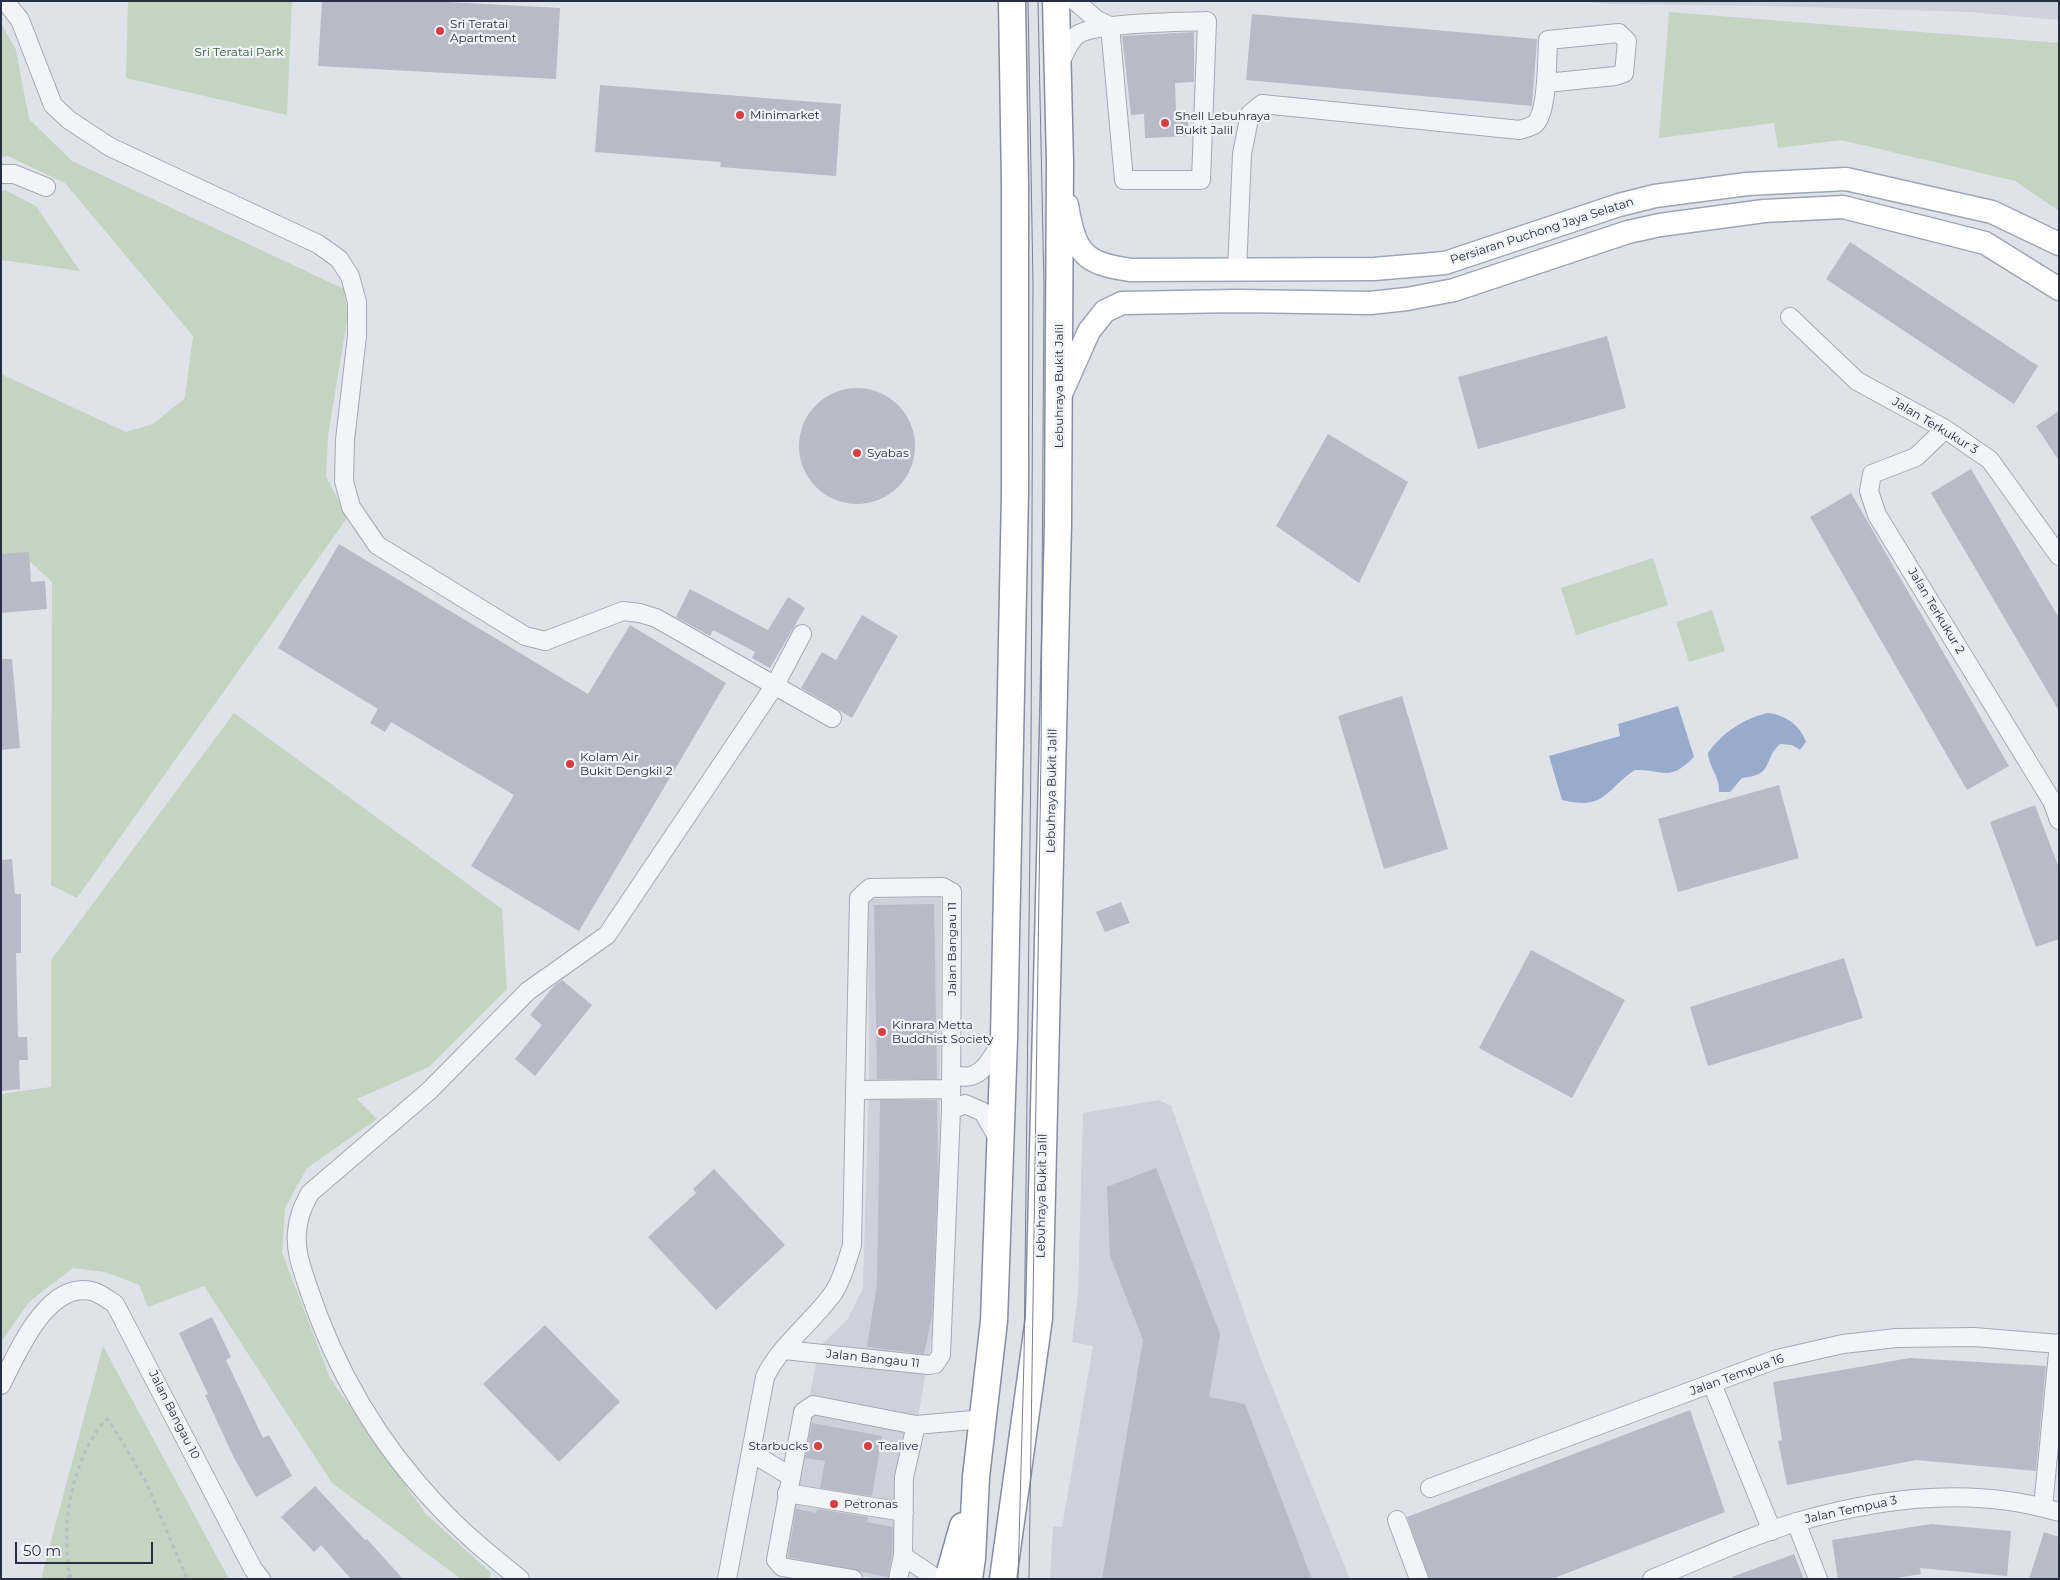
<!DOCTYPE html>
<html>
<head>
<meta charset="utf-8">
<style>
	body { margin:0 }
	#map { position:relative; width:2060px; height:1580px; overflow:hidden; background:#e0e2ea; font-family:Montserrat,sans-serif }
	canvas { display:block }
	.frame { position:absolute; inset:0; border:2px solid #272e42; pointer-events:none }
	.scale { position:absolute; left:15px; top:1542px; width:138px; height:22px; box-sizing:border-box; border:2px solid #272e42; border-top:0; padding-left:6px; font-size:15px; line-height:18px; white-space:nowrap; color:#272e42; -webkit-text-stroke:4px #eff2f7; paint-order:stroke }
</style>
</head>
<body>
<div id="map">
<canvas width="2060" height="1580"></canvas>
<div class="frame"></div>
<div class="scale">50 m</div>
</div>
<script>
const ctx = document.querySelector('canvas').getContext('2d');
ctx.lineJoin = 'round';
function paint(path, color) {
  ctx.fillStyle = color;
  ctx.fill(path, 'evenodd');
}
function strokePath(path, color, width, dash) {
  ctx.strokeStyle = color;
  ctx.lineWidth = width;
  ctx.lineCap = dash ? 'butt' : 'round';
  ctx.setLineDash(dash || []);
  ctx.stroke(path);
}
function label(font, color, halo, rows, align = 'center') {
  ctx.font = font + ' Montserrat,sans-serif';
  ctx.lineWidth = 4.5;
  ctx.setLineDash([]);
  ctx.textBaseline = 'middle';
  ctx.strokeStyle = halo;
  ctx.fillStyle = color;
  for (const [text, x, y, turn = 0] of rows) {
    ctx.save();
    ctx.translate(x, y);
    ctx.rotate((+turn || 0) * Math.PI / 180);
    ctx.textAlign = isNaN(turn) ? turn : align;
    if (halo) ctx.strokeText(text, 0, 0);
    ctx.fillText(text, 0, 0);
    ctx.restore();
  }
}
paint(new Path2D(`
	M 1578,1 L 2059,1 L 2059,20 L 1970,12 L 1766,6 L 1608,4 Z
	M 941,897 L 939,1296 L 890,1579 L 880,1579 L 783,1563 L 779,1557 L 819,1347 L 848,1319 L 863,1288 L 869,1078 L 868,899 Z
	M 1159,1100 L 1171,1106 L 1260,1357 L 1350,1579 L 1050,1579 L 1053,1526 L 1062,1527 L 1093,1346 L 1072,1342 L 1078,1294 L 1083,1113 Z`), '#ced1dc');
paint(new Path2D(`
	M 128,1 L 292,1 L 287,115 L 126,78 Z
	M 1669,12 L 2059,43 L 2059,211 L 2015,181 L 1841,140 L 1778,148 L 1774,123 L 1659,138 Z
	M 1,23 L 16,50 L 29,119 L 72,161 L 344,289 L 348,315 L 328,435 L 326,476 L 347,518 L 77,898 L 51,885 L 52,582 L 22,554 L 1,555 L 1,374 L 126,432 L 153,424 L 185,398 L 193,336 L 65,183 L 8,156 L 1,157 Z
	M 5,190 L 36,206 L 80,271 L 1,260 L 1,191 Z
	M 1653,558 L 1668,605 L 1576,635 L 1561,588 Z
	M 1712,610 L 1725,651 L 1689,662 L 1676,622 Z
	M 234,713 L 502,909 L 507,989 L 429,1067 L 357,1099 L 377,1119 L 307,1168 L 285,1208 L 282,1252 L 330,1378 L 425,1513 L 491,1573 L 489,1579 L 461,1579 L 332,1483 L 204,1286 L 148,1307 L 139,1285 L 105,1272 L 73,1268 L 29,1302 L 1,1342 L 1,1094 L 51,1087 L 51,960 Z
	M 103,1346 L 229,1579 L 41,1579 Z`), '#c3d4c0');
paint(new Path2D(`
	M 1678,706 L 1694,757 C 1669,783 1663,769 1635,770 C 1605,790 1605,811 1562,800 L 1549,756 L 1620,736 L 1618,724 Z
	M 1768,713 C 1786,715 1800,725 1806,742 L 1800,750 L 1792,745 L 1780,744 C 1762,760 1775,775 1742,778 L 1730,792 L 1719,792 C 1720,776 1709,768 1708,753 C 1722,733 1744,718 1768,713 Z`), '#99abcc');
paint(new Path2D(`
	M 322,1 L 429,1 L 560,8 L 556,79 L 318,66 Z
	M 1252,14 L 1537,39 L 1532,106 L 1246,80 Z
	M 1194,32 L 1194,82 L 1175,83 L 1176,111 L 1187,110 L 1189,136 L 1145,138 L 1144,114 L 1131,115 L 1122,36 Z
	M 600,85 L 841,104 L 836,176 L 720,167 L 721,162 L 595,152 Z
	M 1850,242 L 2038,366 L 2014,404 L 1826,279 Z
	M 1607,336 L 1626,408 L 1478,449 L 1458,377 Z
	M799 446a58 58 0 1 1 116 0a58 58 0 1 1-116 0Z
	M 2059,411 L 2059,461 L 2036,426 Z
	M 1328,434 L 1408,482 L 1359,583 L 1276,526 Z
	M 1971,469 L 2059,618 L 2059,711 L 1931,493 Z
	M 1851,493 L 2009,766 L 1967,790 L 1810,517 Z
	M 339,544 L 588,694 L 630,625 L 726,683 L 579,931 L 471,866 L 514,795 L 391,722 L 385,732 L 370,723 L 378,709 L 278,648 Z
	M 29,552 L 31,582 L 45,581 L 47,609 L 1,613 L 1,554 Z
	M 690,589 L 768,630 L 788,597 L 805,608 L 770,668 L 752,658 L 755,652 L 713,630 L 710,636 L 676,617 Z
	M 862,615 L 898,636 L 852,718 L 801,688 L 822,652 L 836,660 Z
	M 1,659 L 12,659 L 20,748 L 1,750 Z
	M 1402,696 L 1448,849 L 1384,869 L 1338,716 Z
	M 1779,785 L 1799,858 L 1678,892 L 1658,819 Z
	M 2035,805 L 2059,868 L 2059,939 L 2036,947 L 1990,822 Z
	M 12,859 L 15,894 L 21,894 L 21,953 L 16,953 L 18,1037 L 27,1037 L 28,1060 L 19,1060 L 20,1089 L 1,1091 L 1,860 Z
	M 1121,902 L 1130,923 L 1105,932 L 1096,912 Z
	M 934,904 L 937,1079 L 877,1079 L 874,905 Z
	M 1531,950 L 1625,1000 L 1572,1098 L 1479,1048 Z
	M 1844,958 L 1863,1018 L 1708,1066 L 1690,1007 Z
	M 562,980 L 592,1005 L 535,1076 L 515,1059 L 542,1025 L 530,1015 L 554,986 Z
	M 880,1100 L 937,1100 L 938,1178 L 932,1316 L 924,1354 L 867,1347 L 877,1284 Z
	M 1156,1168 L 1220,1334 L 1209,1397 L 1245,1404 L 1312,1579 L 1102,1579 L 1143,1340 L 1110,1256 L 1107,1187 Z
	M 714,1169 L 785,1245 L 716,1310 L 648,1237 L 696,1193 L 693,1189 Z
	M 212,1317 L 231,1357 L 226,1360 L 263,1438 L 269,1435 L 292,1476 L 256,1497 L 233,1456 L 205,1395 L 208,1394 L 179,1333 Z
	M 545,1325 L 620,1402 L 559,1462 L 483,1384 Z
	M 1910,1358 L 2046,1366 L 2036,1471 L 1916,1460 L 1787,1485 L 1778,1441 L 1782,1440 L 1773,1382 Z
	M 1690,1410 L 1725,1512 L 1552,1579 L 1429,1579 L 1407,1517 Z
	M 812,1423 L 882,1436 L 872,1496 L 820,1488 L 825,1461 L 805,1458 Z
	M 315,1486 L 365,1540 L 367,1539 L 403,1579 L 351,1579 L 321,1545 L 314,1552 L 281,1517 Z
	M 796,1509 L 816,1513 L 817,1509 L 868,1517 L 867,1522 L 893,1527 L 892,1554 L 888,1577 L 788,1557 Z
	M 1931,1524 L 2011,1531 L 2007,1576 L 1920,1568 L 1921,1574 L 1891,1579 L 1838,1579 L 1832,1540 Z
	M 2044,1532 L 2059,1537 L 2059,1579 L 2029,1579 Z
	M 1794,1554 L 1804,1579 L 1732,1579 L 1732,1577 Z`), '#b7bbc7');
const minor = new Path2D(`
	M 5,1 L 20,20 L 53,105 L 69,120 L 110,147 L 318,244 L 339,259 L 350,276 L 357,302 L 357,336 L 345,440 L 344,481 L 351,507 L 377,545 L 525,636 L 545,641 L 623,611 L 640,613 L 656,618 L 832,718
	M 1075,1 L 1097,20 L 1110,26
	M 1059,65 C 1064,56 1068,42 1077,35 C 1095,22 1181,22 1207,21 L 1201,180 L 1124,180 L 1110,26
	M 1,174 L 14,174 L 46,187
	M 1237,271 L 1242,154 L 1250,114 L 1262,104 L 1520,130 C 1525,128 1531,127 1535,124 C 1548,112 1547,58 1548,40 L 1619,33 L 1627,41 L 1624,73 L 1615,76 L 1546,83
	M 1790,317 L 1857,381 L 1945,429 L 1990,460 L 2059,556
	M 1945,429 L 1916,457 L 1872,474 L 1869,491 L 1877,515 L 2052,801 L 2059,820
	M 951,1073 C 979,1087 991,1059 1003,1039
	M 856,1090 L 951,1089
	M 951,1110 L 965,1104 L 983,1112 L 999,1140
	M 1712,1384 L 1772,1531
	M 1,1385 C 17,1354 48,1277 95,1292 C 102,1295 109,1300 115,1304 L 253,1569 L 261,1579
	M 916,1425 L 984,1419
	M 752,1453 L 790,1476
	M 1430,1488 L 1777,1359 L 1843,1344 L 1896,1338 L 1974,1337 L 2059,1344
	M 787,1493 L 904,1512
	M 2043,1507 L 2059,1343
	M 1397,1520 L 1419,1579
	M 1796,1522 L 1818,1579
	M 903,1556 L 937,1579
	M 520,1579 C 491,1556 464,1534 438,1506 C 379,1444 335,1369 308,1287 C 302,1269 295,1251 297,1232 C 298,1217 303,1206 310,1193 L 429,1091 L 528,991 L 607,935 L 775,685 L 802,634
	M 727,1579 L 765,1377 C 781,1344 813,1322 834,1292 C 843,1278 847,1261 852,1245 L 859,898 L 870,888 L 943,887 L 952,892 L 951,1110 L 941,1355 L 935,1364 L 929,1365 L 784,1350
	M 853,1579 L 782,1567 L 776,1560 L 803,1412 L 813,1405 L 916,1425 L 904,1477 L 903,1556 L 898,1579
	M 1652,1579 C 1699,1560 1749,1536 1797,1522 C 1882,1497 1973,1486 2059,1512`);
const major = new Path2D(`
	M 1067,205 C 1075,252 1083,264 1131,270 L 1374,269 L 1445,263 L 1619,205 L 1655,196 L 1747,184 L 1846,179 L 1992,212 L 2059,244
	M 1061,394 L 1089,331 L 1105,311 L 1122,303 L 1238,301 L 1370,303 L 1407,299 L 1454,290 L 1628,232 L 1660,225 L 1764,211 L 1843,207 L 1985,243 L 2059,289`);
const highway = new Path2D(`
	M 948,1579 L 963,1526
	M 969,1579 L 972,1558 L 976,1477 L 994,1321 L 1004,1039 L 1015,492 L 1015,186 L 1012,1
	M 1003,1579 L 1039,1318 L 1058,524 L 1060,162 L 1056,1`);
strokePath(minor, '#a5a8b4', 20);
strokePath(major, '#9ea5b6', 25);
strokePath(highway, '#868da1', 29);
strokePath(new Path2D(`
	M 69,1575 L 74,1579
	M 67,1579 L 69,1575 C 68,1559 66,1543 67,1528 C 67,1495 83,1442 107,1419 L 113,1427 L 146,1482 L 187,1579`), '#babdc5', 3, [4, 4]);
strokePath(minor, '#f3f4f8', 18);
strokePath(major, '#fff', 22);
strokePath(highway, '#fff', 26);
strokePath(new Path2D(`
	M 1018,1579 L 1024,1359 L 1031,753 L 1033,283 L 1028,1
	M 1029,1579 L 1041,754 L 1044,286 L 1038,1`), '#787f94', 1);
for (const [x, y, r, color] of [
	[440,31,5,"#d63e40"],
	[740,115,5,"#d63e40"],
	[1165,123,5,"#d63e40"],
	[857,453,5,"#d63e40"],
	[570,764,5,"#d63e40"],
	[882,1032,5,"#d63e40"],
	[818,1446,5,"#d63e40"],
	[868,1446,5,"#d63e40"],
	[834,1504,5,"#d63e40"]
]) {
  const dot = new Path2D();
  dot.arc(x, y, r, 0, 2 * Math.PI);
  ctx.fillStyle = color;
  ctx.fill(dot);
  strokePath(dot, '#eff2f7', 2);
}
label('12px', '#272e42', '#eff2f7', [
	["Sri Teratai",450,24],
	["Apartment",450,38],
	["Minimarket",750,115],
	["Shell Lebuhraya",1175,116],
	["Bukit Jalil",1175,130],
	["Syabas",867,453],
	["Kolam Air",580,757],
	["Bukit Dengkil 2",580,771],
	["Kinrara Metta",892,1025],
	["Buddhist Society",892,1039],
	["Starbucks",808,1446,"right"],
	["Tealive",878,1446],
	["Petronas",844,1504]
], 'left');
label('12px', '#365f34', '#eff2f7', [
	["Sri Teratai Park",239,52]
]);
label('12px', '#272e42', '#eff2f7', [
	["Persiaran Puchong Jaya Selatan",1542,231,-18],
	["Lebuhraya Bukit Jalil",1059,386,-90],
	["Jalan Terkukur 3",1935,426,31],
	["Jalan Terkukur 2",1936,611,59],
	["Lebuhraya Bukit Jalil",1052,791,-89],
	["Jalan Bangau 11",952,949,-90],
	["Lebuhraya Bukit Jalil",1042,1196,-89],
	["Jalan Bangau 11",873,1359,6],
	["Jalan Tempua 16",1737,1375,-20],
	["Jalan Bangau 10",174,1415,63],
	["Jalan Tempua 3",1851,1510,-12]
]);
</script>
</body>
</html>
